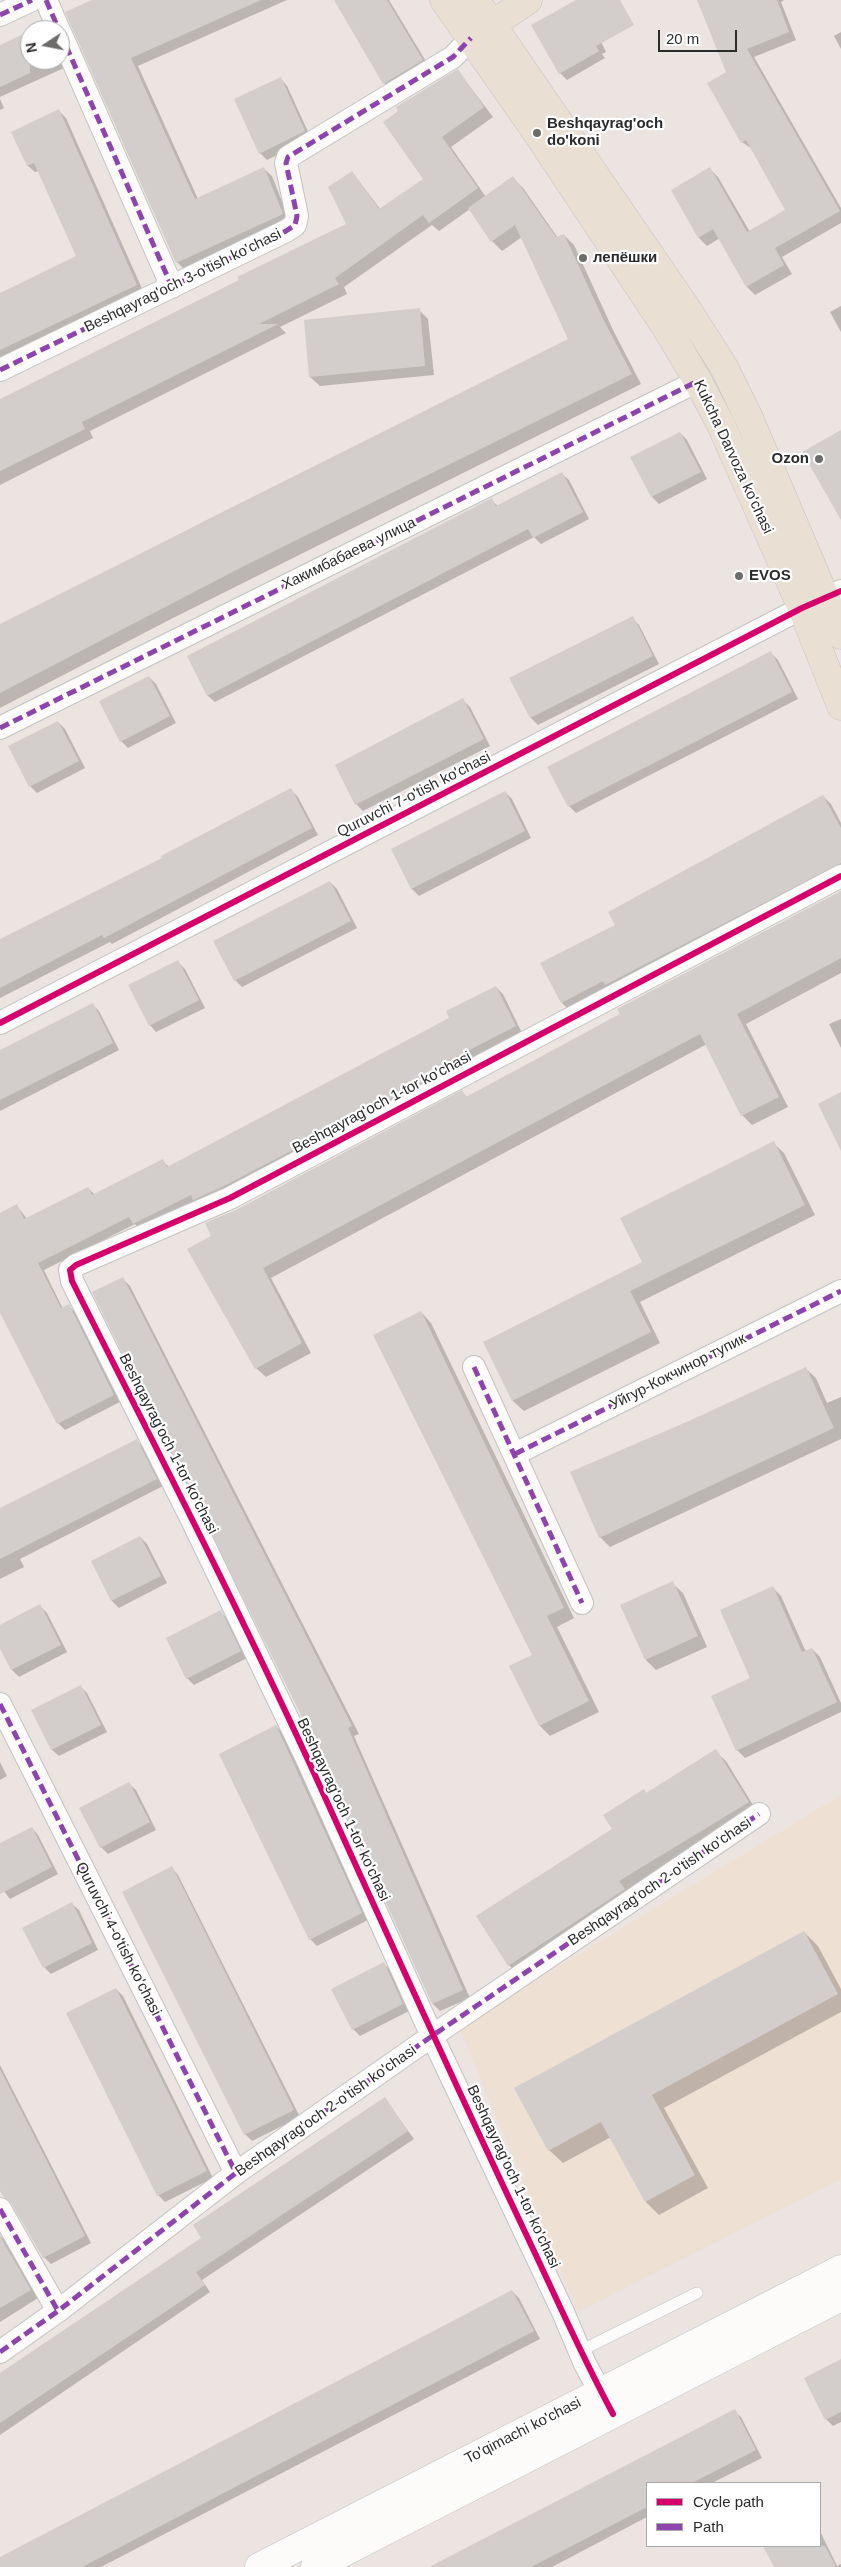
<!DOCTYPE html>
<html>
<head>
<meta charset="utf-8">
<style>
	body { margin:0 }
	#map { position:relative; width:841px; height:2567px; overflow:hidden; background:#ebe4e0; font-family:Arial,sans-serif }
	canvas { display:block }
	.legend { position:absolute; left:646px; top:2482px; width:175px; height:65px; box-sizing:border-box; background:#fff; border:1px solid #aaa; margin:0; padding:6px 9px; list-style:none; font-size:15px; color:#2b2b2b }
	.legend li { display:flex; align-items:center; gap:10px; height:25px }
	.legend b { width:25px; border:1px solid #aaa }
	.north { position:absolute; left:20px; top:20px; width:50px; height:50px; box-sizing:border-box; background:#fff; border:1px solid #aaa; border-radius:50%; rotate:259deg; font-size:14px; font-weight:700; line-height:20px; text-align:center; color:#2b2b2b }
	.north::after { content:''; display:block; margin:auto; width:18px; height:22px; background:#6e6c6a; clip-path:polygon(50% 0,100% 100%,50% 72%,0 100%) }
	.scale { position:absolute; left:658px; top:30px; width:79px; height:22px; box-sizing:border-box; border:2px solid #2b2b2b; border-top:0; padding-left:6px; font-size:15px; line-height:18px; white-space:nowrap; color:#2b2b2b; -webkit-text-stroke:4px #fff; paint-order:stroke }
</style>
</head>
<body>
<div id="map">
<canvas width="841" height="2567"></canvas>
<ul class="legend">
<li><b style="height:6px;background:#d6006c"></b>Cycle path</li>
<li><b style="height:6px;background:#8e44ad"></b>Path</li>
</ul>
<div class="north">N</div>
<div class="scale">20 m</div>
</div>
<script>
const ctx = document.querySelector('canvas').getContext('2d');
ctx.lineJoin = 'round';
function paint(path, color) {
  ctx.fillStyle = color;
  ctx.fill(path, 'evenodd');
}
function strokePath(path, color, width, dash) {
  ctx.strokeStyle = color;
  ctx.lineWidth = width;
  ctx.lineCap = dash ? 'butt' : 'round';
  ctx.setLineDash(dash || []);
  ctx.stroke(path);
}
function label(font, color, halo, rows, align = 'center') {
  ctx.font = font + ' Arial,sans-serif';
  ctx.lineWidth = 4.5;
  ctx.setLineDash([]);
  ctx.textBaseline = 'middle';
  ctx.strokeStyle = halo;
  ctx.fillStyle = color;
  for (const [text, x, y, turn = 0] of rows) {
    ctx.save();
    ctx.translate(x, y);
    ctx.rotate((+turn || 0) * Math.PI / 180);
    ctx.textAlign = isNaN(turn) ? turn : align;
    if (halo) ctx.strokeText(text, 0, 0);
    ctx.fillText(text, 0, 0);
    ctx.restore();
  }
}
paint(new Path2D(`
	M 841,1795 L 841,2179 L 578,2312 L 459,2027 Z`), '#efe0d4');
paint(new Path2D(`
	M 95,0 L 287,0 L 138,66 L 198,199 L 264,169 L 272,176 L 290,222 L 185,270 L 177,262 Z
	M 335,0 L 389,0 L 430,68 L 392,91 L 384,83 Z
	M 579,0 L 585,7 L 606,52 L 602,54 L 605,58 L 567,80 L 560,73 Z
	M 698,0 L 784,0 L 781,2 L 796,40 L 754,57 L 841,208 L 841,223 L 782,257 L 792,274 L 755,295 L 747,287 L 720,238 L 707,246 L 699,238 L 710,169 L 718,177 L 750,232 L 787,211 L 752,149 L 742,142 L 727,73 Z
	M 42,27 L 46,30 L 35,30 Z
	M 30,32 L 30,60 L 60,60 L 60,58 L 64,68 L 0,97 L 0,46 Z
	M 841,32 L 841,49 L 834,36 Z
	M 458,71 L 493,117 L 451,147 L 486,197 L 513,178 L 523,188 L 558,238 L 564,235 L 574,245 L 614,332 L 641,384 L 171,619 L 0,708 L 0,627 L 205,521 L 569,339 L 522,237 L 502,251 L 492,241 L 470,209 L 439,231 L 432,225 L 344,287 L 347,294 L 280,327 L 286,333 L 90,431 L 93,438 L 0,485 L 0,405 L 347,224 L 352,172 L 381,210 L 424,179 Z
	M 281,79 L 287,86 L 311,138 L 267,160 L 260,153 Z
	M 0,99 L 4,108 L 0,110 Z
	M 59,111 L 66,118 L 144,293 L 0,360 L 0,294 L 78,257 L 39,171 L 35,172 L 28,166 L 13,132 Z
	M 841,306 L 841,332 L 830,312 Z
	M 419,310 L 428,319 L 434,375 L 320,386 L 310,377 Z
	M 680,433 L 687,440 L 707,479 L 659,504 L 652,497 Z
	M 562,474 L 569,480 L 589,519 L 541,544 L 534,537 L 215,702 L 208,696 L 188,656 L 491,500 L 498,506 Z
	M 632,618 L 639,625 L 659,664 L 538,725 L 531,718 L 511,678 Z
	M 771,653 L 778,660 L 798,699 L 576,813 L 569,806 Z
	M 149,677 L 156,684 L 176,723 L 128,748 L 121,741 Z
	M 463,700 L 470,707 L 490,746 L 363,811 L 356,804 Z
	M 58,722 L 65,729 L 85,768 L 37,793 L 30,786 Z
	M 291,790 L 298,797 L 318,835 L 112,944 L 110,942 L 0,998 L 0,941 L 164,858 Z
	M 505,792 L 512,799 L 531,838 L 419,896 L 412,889 L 392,850 Z
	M 823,796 L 831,804 L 841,823 L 841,873 L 569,1010 L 562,1003 L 617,926 Z
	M 330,882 L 337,889 L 357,928 L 242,987 L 235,980 Z
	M 841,892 L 841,973 L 746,1024 L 788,1107 L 752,1125 L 742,1115 L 707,1044 L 271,1278 L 311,1353 L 266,1377 L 256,1368 L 213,1236 L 237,1211 L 462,1092 L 468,1098 Z
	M 178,962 L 185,969 L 205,1008 L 156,1032 L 150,1025 Z
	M 496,987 L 503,994 L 522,1033 L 231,1193 L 141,1230 L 135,1224 L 44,1270 L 63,1309 L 69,1306 L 76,1313 L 120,1402 L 65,1430 L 58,1423 L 0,1309 L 0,1214 L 17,1206 L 27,1219 L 88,1188 L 95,1195 L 162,1160 L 169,1167 L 451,1018 Z
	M 92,1004 L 99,1011 L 119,1050 L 0,1111 L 0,1052 Z
	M 841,1019 L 841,1048 L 829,1024 Z
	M 773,1143 L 784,1153 L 815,1215 L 640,1302 L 660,1343 L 524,1411 L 513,1401 L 485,1342 L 644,1263 Z
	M 122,1278 L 130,1286 L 359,1734 L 354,1736 L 470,1998 L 440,2011 L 433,2004 L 292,1693 Z
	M 421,1312 L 431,1323 L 574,1618 L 557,1627 L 599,1712 L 550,1736 L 540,1726 L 510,1667 L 533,1656 Z
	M 806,1369 L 816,1378 L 827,1403 L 841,1397 L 841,1439 L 610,1547 L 600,1537 L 692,1421 Z
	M 136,1440 L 143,1447 L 163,1486 L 20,1559 L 24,1567 L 0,1579 L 0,1520 Z
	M 140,1537 L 147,1544 L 167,1583 L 119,1608 L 112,1601 L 92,1562 Z
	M 672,1583 L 683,1593 L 707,1647 L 656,1670 L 646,1660 L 622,1606 Z
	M 773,1588 L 781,1596 L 806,1652 L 812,1649 L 820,1657 L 841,1703 L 841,1712 L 745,1758 L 737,1750 Z
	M 40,1606 L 47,1613 L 67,1652 L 19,1677 L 12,1670 L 0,1646 L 0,1626 Z
	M 221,1612 L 227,1619 L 247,1658 L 194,1685 L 187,1678 Z
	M 80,1686 L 87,1693 L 107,1732 L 59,1756 L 52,1750 L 32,1710 Z
	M 276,1726 L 283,1733 L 368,1920 L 317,1946 L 310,1939 Z
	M 715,1751 L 726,1761 L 758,1813 L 519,1976 L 509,1965 L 643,1790 L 647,1794 Z
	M 0,1762 L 7,1776 L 0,1780 Z
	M 129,1784 L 136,1790 L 156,1830 L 108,1854 L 101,1847 Z
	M 32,1828 L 38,1835 L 58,1874 L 10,1899 L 0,1886 L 0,1844 Z
	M 172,1868 L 178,1875 L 300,2117 L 252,2141 L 245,2134 Z
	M 72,1904 L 79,1910 L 98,1950 L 51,1974 L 44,1967 Z
	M 804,1932 L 818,1946 L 841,1989 L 841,2012 L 664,2108 L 708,2188 L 659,2215 L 646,2202 L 611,2137 L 563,2163 L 549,2150 Z
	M 384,1964 L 391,1971 L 409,2011 L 360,2036 L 353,2029 Z
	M 116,1989 L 123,1996 L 213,2178 L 165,2202 L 158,2195 Z
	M 0,2065 L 91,2243 L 51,2264 L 44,2257 L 15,2207 L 0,2189 Z
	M 385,2099 L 414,2139 L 202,2280 L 210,2292 L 0,2435 L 0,2375 L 203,2238 Z
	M 0,2236 L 6,2241 L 38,2298 L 0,2322 Z
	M 512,2291 L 519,2298 L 540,2339 L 101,2567 L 0,2567 L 0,2558 Z
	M 841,2361 L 841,2422 L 833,2426 L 826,2419 L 805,2379 Z
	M 734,2411 L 741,2417 L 762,2458 L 712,2483 L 647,2483 L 647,2517 L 552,2567 L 434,2567 Z
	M 820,2531 L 837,2566 L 841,2564 L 841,2567 L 776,2567 L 765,2546 L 820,2546 Z`), '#0003');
paint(new Path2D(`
	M 92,0 L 261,0 L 131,58 L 195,199 L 264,167 L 283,214 L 176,263 L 65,12 Z
	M 334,0 L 387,0 L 423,60 L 383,84 Z
	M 576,0 L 620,0 L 634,25 L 596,46 L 599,51 L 559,74 L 531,25 Z
	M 697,0 L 777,0 L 789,32 L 747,49 L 840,211 L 775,248 L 784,265 L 746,287 L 713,229 L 698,238 L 671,190 L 710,167 L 747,232 L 785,210 L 746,140 L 741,143 L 707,83 L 726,72 Z
	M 30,31 L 30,73 L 0,87 L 0,45 Z
	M 458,69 L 484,107 L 442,137 L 478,188 L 429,223 L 423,215 L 335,278 L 339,284 L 259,324 L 278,324 L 82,422 L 85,429 L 0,471 L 0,399 L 239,280 L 237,277 L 346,224 L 328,187 L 352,171 L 379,209 L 423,179 L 383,122 L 398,111 L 396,107 Z
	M 281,77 L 305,131 L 259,154 L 234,99 Z
	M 59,109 L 137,285 L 0,350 L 0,293 L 76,256 L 34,163 L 27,166 L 11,132 Z
	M 513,176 L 556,237 L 564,234 L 604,321 L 632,374 L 244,566 L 0,693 L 0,624 L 568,339 L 515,225 L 491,242 L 468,208 Z
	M 420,308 L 425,366 L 309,377 L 304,320 Z
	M 841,430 L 841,520 L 802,452 Z
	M 680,432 L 701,472 L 651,497 L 630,457 Z
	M 562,472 L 583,512 L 533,538 L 528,529 L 207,696 L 187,656 L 492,498 L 496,506 Z
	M 633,616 L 653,656 L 530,718 L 509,678 Z
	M 771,651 L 792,692 L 568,807 L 547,767 Z
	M 149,676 L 170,716 L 120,742 L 99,701 Z
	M 463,698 L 484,739 L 355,805 L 335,765 Z
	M 58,721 L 79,761 L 29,787 L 8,746 Z
	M 291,788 L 312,828 L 104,938 L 102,935 L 0,988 L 0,939 L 162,858 L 161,856 Z
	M 505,791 L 525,831 L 411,889 L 391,849 Z
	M 823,795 L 841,828 L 841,863 L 605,985 L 603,981 L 561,1003 L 540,963 L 615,925 L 608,912 Z
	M 330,881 L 351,921 L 234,981 L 213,941 Z
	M 841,891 L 841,958 L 737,1014 L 779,1097 L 741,1116 L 700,1034 L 263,1268 L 302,1343 L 255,1369 L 187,1249 L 211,1236 L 205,1223 L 236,1210 L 462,1090 L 466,1097 L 620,1014 L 617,1009 Z
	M 178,960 L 199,1000 L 149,1026 L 128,985 Z
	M 496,986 L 516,1026 L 448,1061 L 451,1067 L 224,1186 L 193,1200 L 191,1195 L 133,1224 L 129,1217 L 38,1263 L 61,1308 L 69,1304 L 114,1395 L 57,1424 L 0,1313 L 0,1213 L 17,1204 L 24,1219 L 88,1187 L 92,1195 L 163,1159 L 167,1167 L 449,1018 L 446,1011 Z
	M 93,1003 L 113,1043 L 0,1100 L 0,1050 Z
	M 841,1092 L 841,1151 L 818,1104 Z
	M 774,1141 L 805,1205 L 630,1291 L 651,1332 L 512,1401 L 483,1342 L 642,1262 L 620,1218 Z
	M 123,1277 L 352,1726 L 348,1728 L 463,1990 L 432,2004 L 300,1713 L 92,1292 Z
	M 421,1311 L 564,1608 L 547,1616 L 589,1701 L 539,1726 L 509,1666 L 532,1655 L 373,1335 Z
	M 806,1367 L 834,1428 L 599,1538 L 570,1472 L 691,1420 Z
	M 137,1439 L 157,1479 L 0,1559 L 0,1508 Z
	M 140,1536 L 161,1576 L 111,1601 L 91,1561 Z
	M 673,1581 L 698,1636 L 645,1660 L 620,1605 Z
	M 773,1586 L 802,1652 L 812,1648 L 837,1702 L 736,1751 L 711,1696 L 750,1678 L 720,1610 Z
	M 40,1604 L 61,1645 L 11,1670 L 0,1649 L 0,1625 Z
	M 221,1610 L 241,1651 L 186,1679 L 166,1638 Z
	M 81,1685 L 101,1725 L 51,1750 L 31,1710 Z
	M 276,1725 L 362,1913 L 309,1940 L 219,1754 Z
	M 716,1749 L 749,1802 L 619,1881 L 625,1889 L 508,1966 L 476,1916 L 612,1829 L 603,1815 L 644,1789 L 646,1793 Z
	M 129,1782 L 150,1822 L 100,1848 L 79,1808 Z
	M 32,1827 L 52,1867 L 0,1894 L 0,1843 Z
	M 172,1866 L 294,2110 L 244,2135 L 122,1892 Z
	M 72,1902 L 92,1943 L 43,1968 L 22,1928 Z
	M 804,1931 L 838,1994 L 652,2095 L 695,2175 L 645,2202 L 601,2122 L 548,2151 L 514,2088 Z
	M 384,1962 L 403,2004 L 352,2030 L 331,1989 Z
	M 116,1988 L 207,2171 L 157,2196 L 66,2013 Z
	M 0,2069 L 85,2236 L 43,2258 L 11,2203 L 3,2196 L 0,2191 Z
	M 385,2097 L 408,2131 L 196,2272 L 205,2285 L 0,2423 L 0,2373 L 201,2238 L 193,2225 Z
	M 0,2236 L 31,2290 L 0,2308 Z
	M 512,2290 L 534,2331 L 82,2567 L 0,2567 L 0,2557 Z
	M 841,2359 L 841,2412 L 825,2420 L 804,2378 Z
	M 735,2409 L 756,2450 L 692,2483 L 647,2483 L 647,2507 L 531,2567 L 429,2567 Z
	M 763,2546 L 825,2546 L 836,2567 L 774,2567 Z`), '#d3cecc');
const lane = new Path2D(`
	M 580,2351 L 697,2293`);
const street = new Path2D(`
	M 46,0 L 59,30
	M 0,15 L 32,0
	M 60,32 L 172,287
	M 0,370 L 286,231 L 295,225 L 297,216 L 286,163 L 288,157 L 453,57 L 471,38
	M 0,728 L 698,381
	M 0,1023 L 802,608 L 841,591
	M 474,1367 L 582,1603
	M 515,1454 L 841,1291
	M 0,1704 L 236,2173
	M 0,2209 L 58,2311
	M 0,2352 L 58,2311 L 236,2173 L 432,2036 L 759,1814
	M 608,2406 L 585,2364 L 563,2312 L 432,2036 L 307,1759 L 192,1520 L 72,1281 L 70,1270 L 76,1265 L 230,1198 L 841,876`);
const secondary = new Path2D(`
	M 259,2567 L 841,2269
	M 315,2567 L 841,2297`);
const primary = new Path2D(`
	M 444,0 L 537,133 L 667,329 L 698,381 L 721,425 L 802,608 L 841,706
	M 475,0 L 687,309 L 724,367 L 749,418 L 841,635
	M 477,35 L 528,0`);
strokePath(lane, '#c4c2c2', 12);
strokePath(street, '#c4c2c2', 24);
strokePath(secondary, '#c4c2c2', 29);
strokePath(primary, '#c5c3c1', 29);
strokePath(lane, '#fcfbfa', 11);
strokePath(street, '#fcfbfa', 22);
strokePath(secondary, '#fcfbfa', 28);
strokePath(primary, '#e9dfd2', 28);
strokePath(new Path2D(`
	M 46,0 L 59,30
	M 0,15 L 32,0
	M 60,32 L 172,287
	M 0,370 L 286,231 L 295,225 L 297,216 L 286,163 L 288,157 L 453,57 L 471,38
	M 0,728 L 698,381
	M 474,1367 L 582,1603
	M 515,1454 L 841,1291
	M 0,1704 L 236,2173
	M 0,2209 L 58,2311
	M 0,2352 L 58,2311 L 236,2173 L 432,2036 L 759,1814`), '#8e44ad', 5, [10, 5]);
strokePath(new Path2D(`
	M 0,1023 L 802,608 L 841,591
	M 613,2414 C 581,2355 554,2293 525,2232 C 451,2076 380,1919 309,1762 C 234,1599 152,1440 72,1281 L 70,1270 L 76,1265 L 230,1198 L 841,876`), '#d6006c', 6);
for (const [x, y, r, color] of [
	[537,133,5,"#6e6c6a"],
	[583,258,5,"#6e6c6a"],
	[819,459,5,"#6e6c6a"],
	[739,576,5,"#6e6c6a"]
]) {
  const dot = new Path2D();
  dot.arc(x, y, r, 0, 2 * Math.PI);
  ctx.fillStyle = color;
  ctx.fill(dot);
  strokePath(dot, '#fff', 2);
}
label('bold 15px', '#2b2b2b', '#fff', [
	["Beshqayrag'och",547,124],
	["do'koni",547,141],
	["лепёшки",593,258],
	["Ozon",809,459,"right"],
	["EVOS",749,576]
], 'left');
label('15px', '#2b2b2b', '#fff', [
	["Beshqayrag'och 3-o'tish ko'chasi",183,281,-26],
	["Kukcha Darvoza ko'chasi",733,457,65],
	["Хакимбабаева улица",349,554,-26],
	["Quruvchi 7-o'tish ko'chasi",414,795,-27],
	["Beshqayrag'och 1-tor ko'chasi",382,1103,-28],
	["Уйгур-Кокчинор тупик",678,1372,-27],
	["Beshqayrag'och 1-tor ko'chasi",168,1444,63],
	["Beshqayrag'och 1-tor ko'chasi",343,1810,65],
	["Beshqayrag'och 2-o'tish ko'chasi",660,1882,-34],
	["Quruvchi 4-o'tish ko'chasi",118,1939,63],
	["Beshqayrag'och 2-o'tish ko'chasi",326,2111,-35],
	["Beshqayrag'och 1-tor ko'chasi",513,2177,65],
	["To'qimachi ko'chasi",523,2431,-27]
]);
</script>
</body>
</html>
